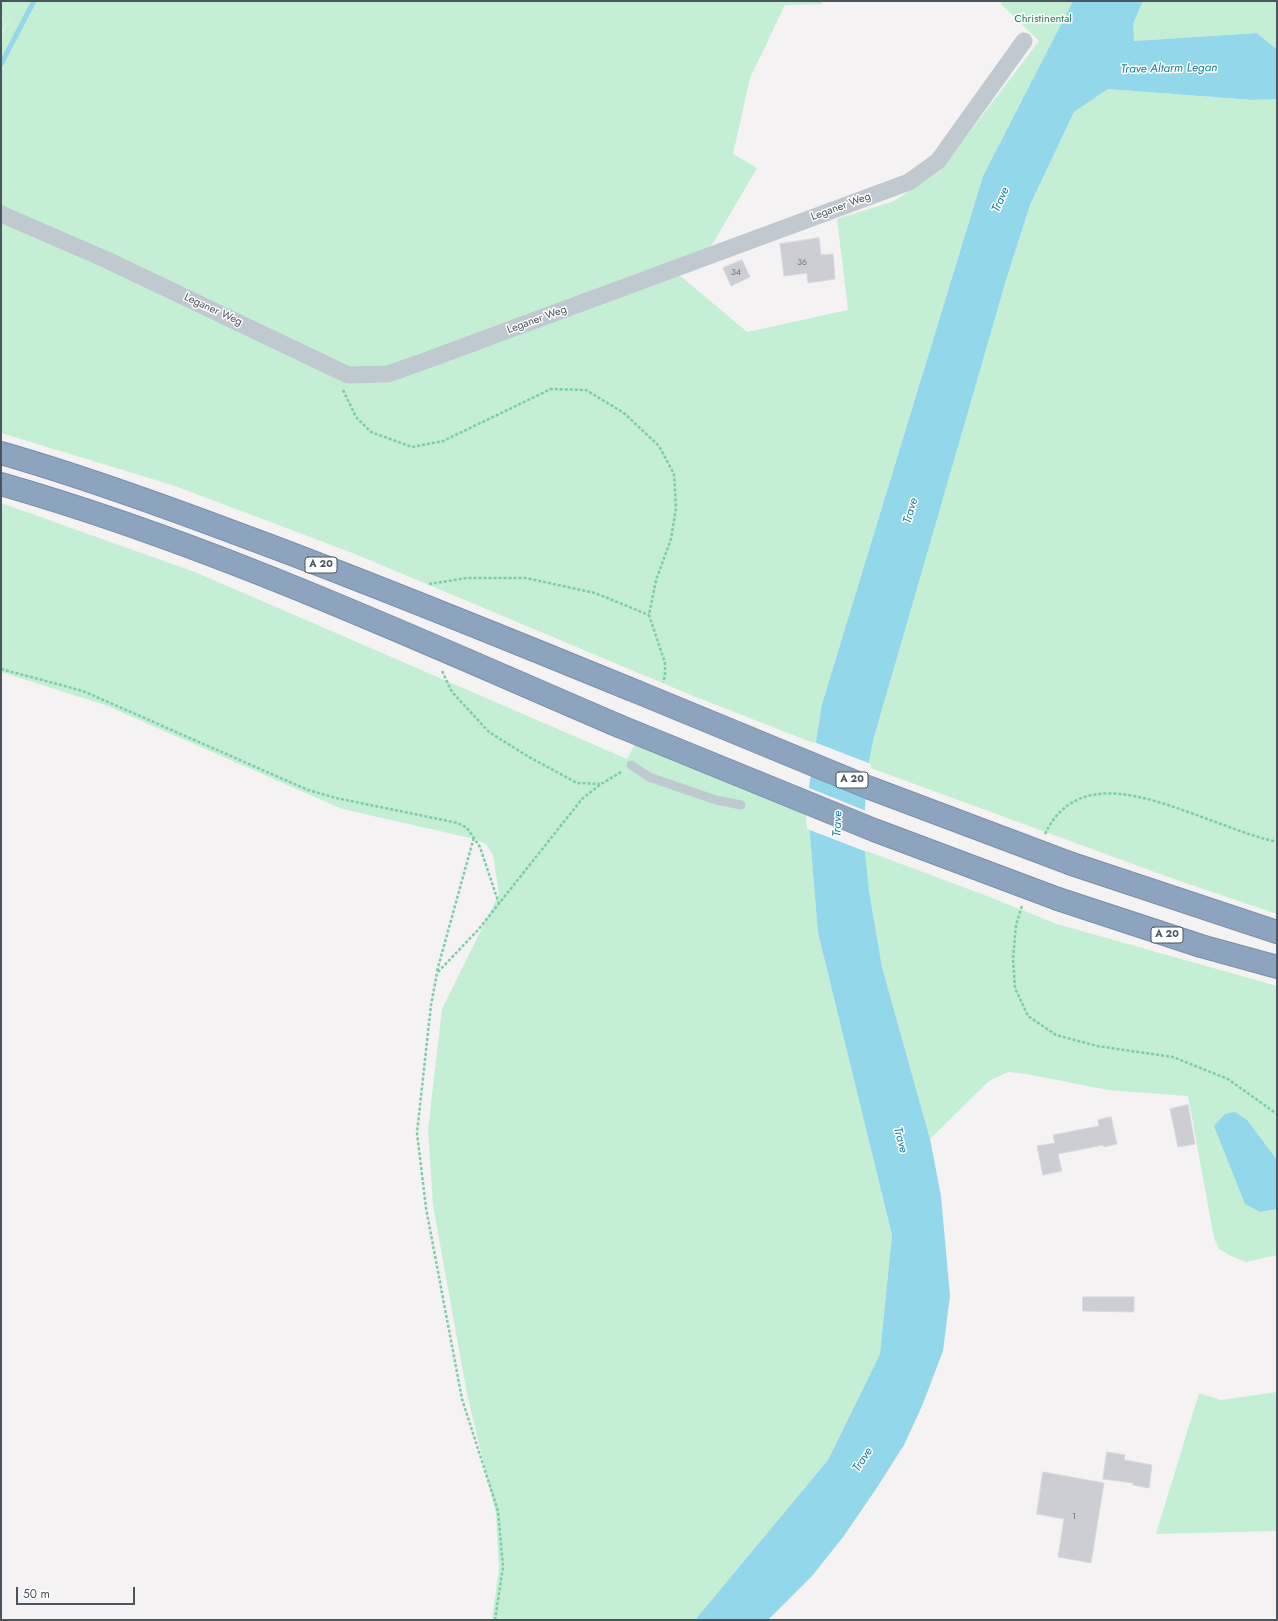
<!DOCTYPE html>
<html>
<head>
<meta charset="utf-8">
<style>
	body { margin:0 }
	#map { position:relative; width:1278px; height:1621px; overflow:hidden; background:#f4f2f2; font-family:Jost,sans-serif }
	canvas { display:block }
	.frame { position:absolute; inset:0; border:2px solid #4a555f; pointer-events:none }
	.scale { position:absolute; left:16px; top:1587px; width:119px; height:18px; box-sizing:border-box; border:2px solid #4a555f; border-top:0; padding-left:5px; font-size:12px; line-height:14px; white-space:nowrap; color:#4a555f; -webkit-text-stroke:3px #fff; paint-order:stroke }
</style>
</head>
<body>
<div id="map">
<canvas width="1278" height="1621"></canvas>
<div class="frame"></div>
<div class="scale">50 m</div>
</div>
<script>
const ctx = document.querySelector('canvas').getContext('2d');
ctx.lineJoin = 'round';
function paint(path, color) {
  ctx.fillStyle = color;
  ctx.fill(path, 'evenodd');
}
function strokePath(path, color, width, dash) {
  ctx.strokeStyle = color;
  ctx.lineWidth = width;
  ctx.lineCap = dash ? 'butt' : 'round';
  ctx.setLineDash(dash || []);
  ctx.stroke(path);
}
function label(font, color, halo, rows, align = 'center') {
  ctx.font = font + ' Jost,sans-serif';
  ctx.lineWidth = 3;
  ctx.setLineDash([]);
  ctx.textBaseline = 'middle';
  ctx.strokeStyle = halo;
  ctx.fillStyle = color;
  for (const [text, x, y, turn = 0] of rows) {
    ctx.save();
    ctx.translate(x, y);
    ctx.rotate((+turn || 0) * Math.PI / 180);
    ctx.textAlign = isNaN(turn) ? turn : align;
    if (halo) ctx.strokeText(text, 0, 0);
    ctx.fillText(text, 0, 0);
    ctx.restore();
  }
}
paint(new Path2D(`
	M 1,1 L 823,1 L 821,4 L 785,5 L 750,78 L 733,154 L 757,168 L 712,245 L 677,273 L 747,332 L 848,310 L 837,219 L 894,201 L 940,171 L 1039,41 L 1001,4 L 1003,1 L 1073,1 L 983,176 L 822,704 L 816,744 L 691,695 L 355,554 L 172,485 L 1,433 L 1,36 L 15,9 L 1,34 Z
	M 1143,1 L 1277,1 L 1277,48 L 1275,48 L 1257,33 L 1133,41 L 1133,24 Z
	M 1108,89 L 1253,100 L 1277,99 L 1277,914 L 1171,878 L 868,767 L 874,737 L 959,438 L 1006,280 L 1030,205 L 1074,112 Z
	M 1,503 L 195,572 L 627,759 L 643,730 L 807,799 L 818,933 L 892,1235 L 880,1354 L 828,1460 L 695,1620 L 492,1620 L 499,1568 L 496,1514 L 467,1394 L 433,1205 L 428,1130 L 442,1009 L 499,894 L 493,855 L 486,844 L 475,839 L 342,809 L 105,705 L 1,672 Z
	M 864,850 L 987,896 L 1057,924 L 1277,986 L 1277,1160 L 1276,1159 L 1260,1212 L 1277,1209 L 1277,1255 L 1246,1262 L 1229,1255 L 1219,1249 L 1214,1238 L 1188,1096 L 1108,1090 L 1026,1074 L 1008,1072 L 989,1081 L 930,1139 L 882,967 L 869,891 Z
	M 1277,1392 L 1277,1531 L 1156,1534 L 1199,1393 L 1221,1400 Z`), '#c4efd5');
paint(new Path2D(`
	M 1073,1 L 1143,1 L 1133,24 L 1134,41 L 1257,33 L 1275,48 L 1277,48 L 1277,99 L 1253,100 L 1108,89 L 1074,112 L 1030,205 L 1006,280 L 874,737 L 868,767 L 863,834 L 869,891 L 882,967 L 930,1139 L 941,1196 L 950,1296 L 947,1319 L 943,1351 L 922,1406 L 904,1445 L 876,1489 L 843,1537 L 812,1576 L 768,1620 L 695,1620 L 828,1460 L 880,1354 L 892,1235 L 818,933 L 807,799 L 822,704 L 983,176 Z
	M 1235,1112 L 1247,1120 L 1277,1160 L 1277,1209 L 1260,1212 L 1245,1204 L 1214,1126 L 1225,1114 Z`), '#93d7ea');
paint(new Path2D(`
	M 814,742 L 871,764 L 868,797 L 809,774 Z
	M 807,787 L 866,811 L 865,834 L 867,852 L 807,829 L 805,799 Z`), '#f4f2f2');
strokePath(new Path2D(`
	M 1,64 L 34,1`), '#93d7ea', 5);
const building = new Path2D(`
	M 819,238 L 821,255 L 833,254 L 835,279 L 808,283 L 807,273 L 784,276 L 780,244 Z
	M 742,260 L 750,277 L 731,286 L 723,268 Z
	M 1188,1105 L 1195,1144 L 1178,1147 L 1170,1109 Z
	M 1111,1117 L 1117,1144 L 1104,1147 L 1103,1145 L 1058,1154 L 1062,1171 L 1043,1175 L 1037,1146 L 1055,1143 L 1053,1135 L 1099,1126 L 1098,1120 Z
	M 1083,1297 L 1134,1297 L 1134,1312 L 1083,1311 Z
	M 1107,1452 L 1125,1455 L 1124,1460 L 1152,1465 L 1149,1488 L 1133,1485 L 1133,1483 L 1103,1479 Z
	M 1043,1472 L 1104,1483 L 1091,1563 L 1058,1557 L 1064,1519 L 1037,1514 Z`);
paint(building, '#cdced4');
strokePath(building, '#d7d8dd', 1);
const motorway = new Path2D(`
	M 1,453 C 85,477 167,507 249,538 C 379,586 507,639 635,691
	M 1,484 C 214,545 416,639 619,726
	M 1072,864 L 1277,932
	M 1058,899 L 1201,946 L 1277,967`);
strokePath(motorway, '#788faa', 24);
strokePath(new Path2D(`
	M 343,390 L 356,417 L 371,432 L 412,447 L 443,441 L 551,389 L 586,390 L 624,413 L 659,446 L 674,474 L 676,508 L 671,539 L 656,580 L 649,615 L 665,663 L 665,676 L 663,682
	M 429,584 L 467,578 L 526,578 L 595,593 L 649,615
	M 1,669 L 83,691 L 308,790 L 336,798 L 458,823 L 467,828 L 480,847 L 499,904
	M 442,671 L 452,692 L 489,732 L 529,757 L 577,783 L 600,784
	M 1045,834 C 1076,768 1149,798 1202,817 C 1227,826 1251,836 1277,842
	M 1022,906 L 1016,925 L 1013,959 L 1015,988 L 1028,1016 L 1056,1035 L 1097,1046 L 1173,1057 L 1228,1079 L 1277,1114
	M 437,971 L 474,837
	M 495,1620 L 503,1567 L 498,1511 L 462,1399 L 426,1208 L 417,1133 L 431,1005 L 437,973 L 478,930 L 582,799 L 601,784 L 621,772`), '#7dcca6', 2.5, [3, 2]);
strokePath(new Path2D(`
	M 631,765 L 649,777 L 716,800 L 741,805`), '#c1c9d0', 9);
strokePath(new Path2D(`
	M 1,214 L 107,260 L 348,375 L 388,374 L 422,362 L 909,182 L 938,161 L 1024,41`), '#c1c9d0', 17);
strokePath(motorway, '#8da4be', 22);
const motorwayBridge = new Path2D(`
	M 635,691 L 870,788 L 1072,864
	M 619,726 L 874,830 L 1058,899`);
strokePath(motorwayBridge, '#788faa', 24, []);
strokePath(motorwayBridge, '#8da4be', 22);
label('9px', '#6b737c', null, [
	["36",802,263],
	["34",736,273],
	["1",1074,1517]
]);
for (const [x, y, w] of [
	[321,565,32],
	[852,780,32],
	[1167,935,32]
]) {
  const box = new Path2D();
  box.roundRect(x - w / 2, y - 8, w, 16, 3);
  ctx.fillStyle = '#fff';
  ctx.fill(box);
  strokePath(box, '#4a555f', 1);
}
label('bold 10px', '#4a555f', null, [
	["A 20",321,565],
	["A 20",852,780],
	["A 20",1167,935]
]);
label('11px', '#1c804f', '#fff', [
	["Christinental",1043,19]
]);
label('11px', '#4a555f', '#fff', [
	["Leganer Weg",841,207,-20],
	["Leganer Weg",213,310,25],
	["Leganer Weg",537,320,-20]
]);
label('italic 12px', '#137d9b', '#fff', [
	["Trave Altarm Legan",1169,69,-1],
	["Trave",1001,200,-67],
	["Trave",911,511,-74],
	["Trave",838,824,-88],
	["Trave",900,1140,75],
	["Trave",863,1460,-56]
]);
</script>
</body>
</html>
